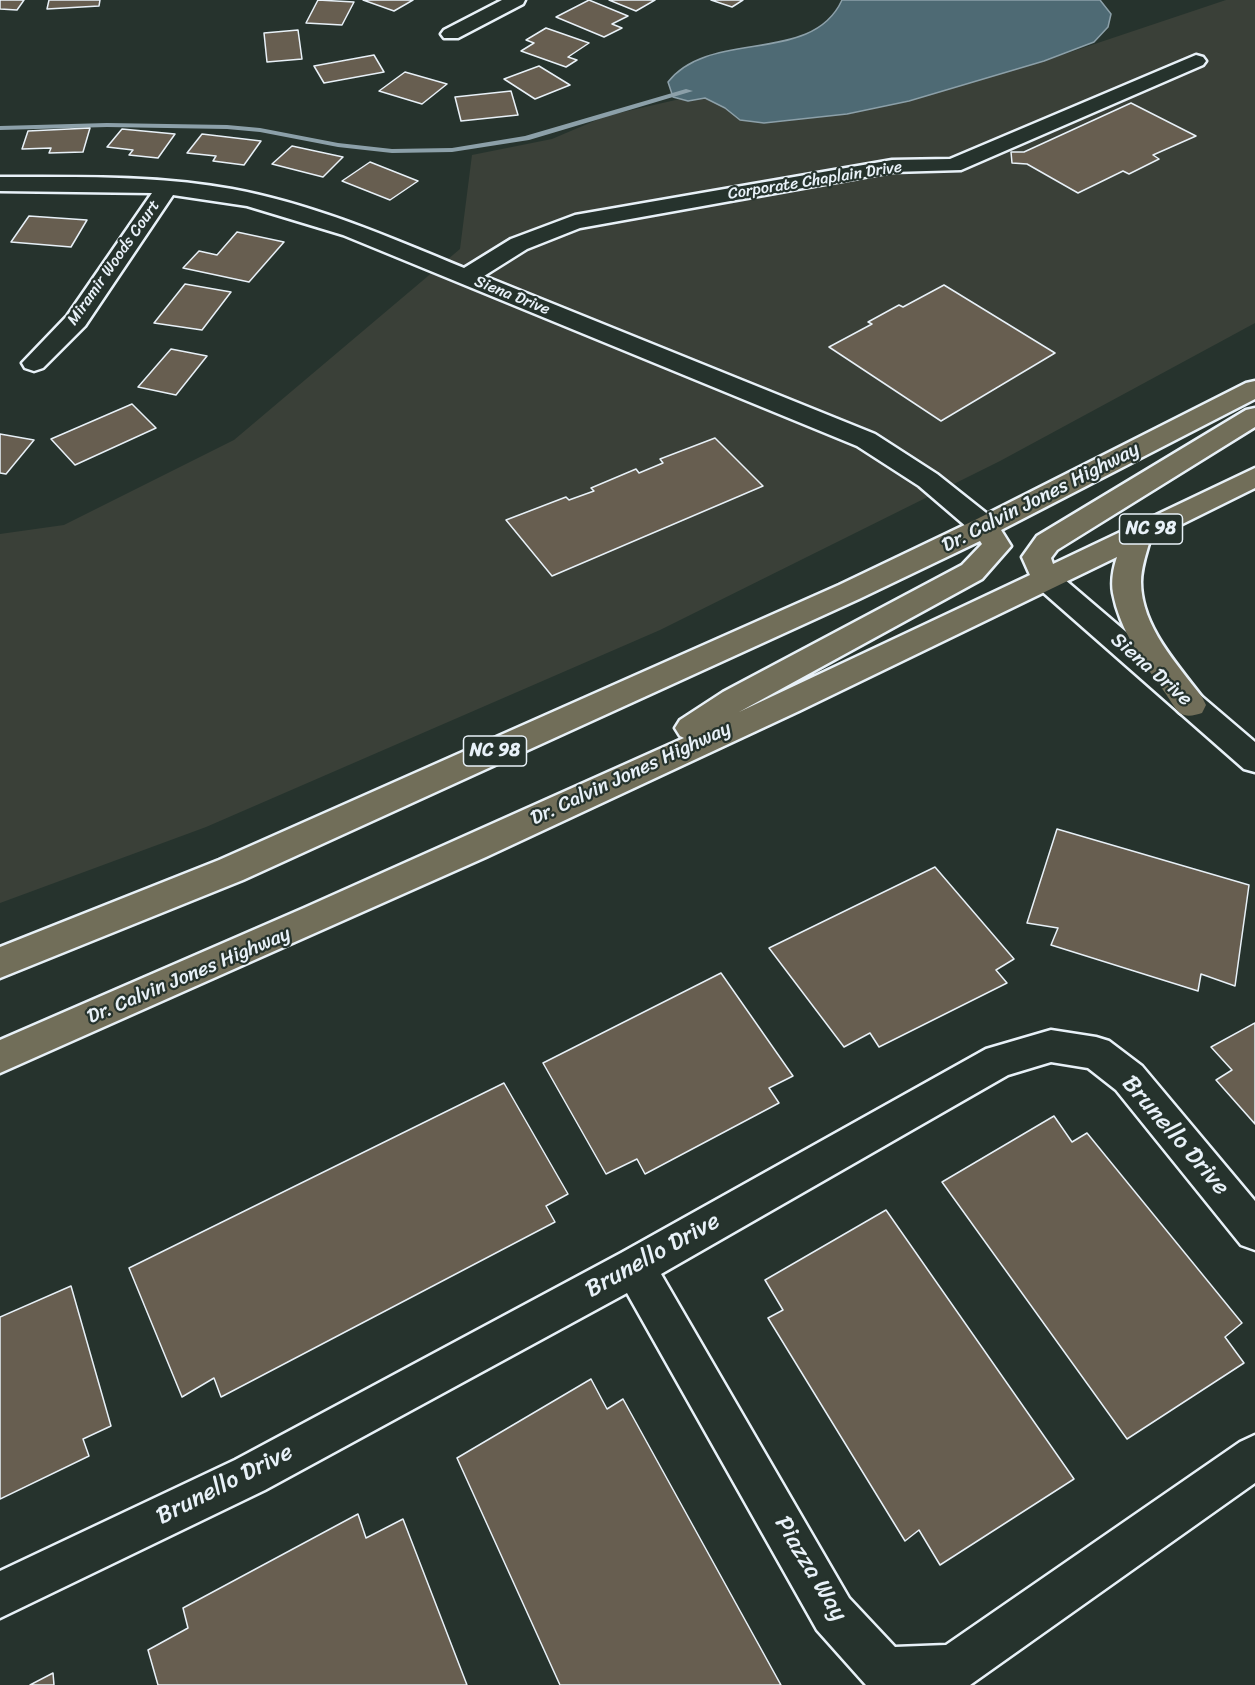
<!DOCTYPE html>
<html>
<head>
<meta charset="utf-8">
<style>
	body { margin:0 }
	canvas { display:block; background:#26332d }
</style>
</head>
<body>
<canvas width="1255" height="1685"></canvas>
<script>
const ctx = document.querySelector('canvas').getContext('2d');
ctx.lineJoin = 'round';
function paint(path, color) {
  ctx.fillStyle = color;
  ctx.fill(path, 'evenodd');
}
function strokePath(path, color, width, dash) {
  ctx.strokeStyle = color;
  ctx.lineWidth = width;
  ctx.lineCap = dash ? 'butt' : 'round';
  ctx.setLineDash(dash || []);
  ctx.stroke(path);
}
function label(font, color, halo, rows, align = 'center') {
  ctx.font = font + ' Sriracha,sans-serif';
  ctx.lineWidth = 4.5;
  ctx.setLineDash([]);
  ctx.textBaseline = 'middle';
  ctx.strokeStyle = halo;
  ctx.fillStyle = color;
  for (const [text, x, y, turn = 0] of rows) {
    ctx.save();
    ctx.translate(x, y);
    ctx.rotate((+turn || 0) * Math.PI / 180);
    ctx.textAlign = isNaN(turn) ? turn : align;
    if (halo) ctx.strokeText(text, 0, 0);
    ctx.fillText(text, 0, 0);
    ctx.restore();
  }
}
paint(new Path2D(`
	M 1226,0 L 1255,0 L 1255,323 L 1000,461 L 660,630 L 206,827 L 0,903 L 0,534 L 64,525 L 234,440 L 460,249 L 472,155 L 552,139 L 606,116 L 693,96 L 705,98 L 764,123 L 847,114 L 909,101 L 1044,61 Z`), '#3a4038');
const water = new Path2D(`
	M 842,0 L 1100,0 L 1111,14 L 1108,27 L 1094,42 L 1044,61 L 909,101 L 847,114 L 764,123 L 740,120 L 725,108 L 705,98 L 688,101 L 673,97 L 668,82 C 710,28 812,66 842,0 Z`);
paint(water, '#4e6a74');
strokePath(water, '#8ca0a9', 1.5);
paint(new Path2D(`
	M 686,89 L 693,91 L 529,140 L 452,152 L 392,153 L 338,147 L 260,132 L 227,129 L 107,127 L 0,130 L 0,126 L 107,123 L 227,125 L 260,128 L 338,143 L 392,149 L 452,148 L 525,136 Z`), '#8ca0a9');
const building = new Path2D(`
	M 0,0 L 24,0 L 17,10 L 0,9 Z
	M 49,0 L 100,0 L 99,6 L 47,9 Z
	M 318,0 L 354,2 L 342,25 L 306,23 Z
	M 363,0 L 413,0 L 394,11 Z
	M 589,0 L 628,16 L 612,24 L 622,28 L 604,37 L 556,17 Z
	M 609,0 L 655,0 L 636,11 Z
	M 711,0 L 743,0 L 732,7 Z
	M 546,28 L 589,43 L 568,57 L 577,60 L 566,67 L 521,51 L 534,43 L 526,40 Z
	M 298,30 L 302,59 L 267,62 L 264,33 Z
	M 374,55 L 384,72 L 324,83 L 314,66 Z
	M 539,66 L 570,85 L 535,99 L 504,79 Z
	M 405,72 L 447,84 L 422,104 L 379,91 Z
	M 511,91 L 518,115 L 461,121 L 455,97 Z
	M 1131,103 L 1196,136 L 1153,155 L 1159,159 L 1129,174 L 1123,171 L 1078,193 L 1027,164 L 1012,163 L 1011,152 L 1024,152 Z
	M 90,128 L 83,152 L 49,153 L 51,148 L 22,149 L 28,131 Z
	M 122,129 L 175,134 L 158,158 L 129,155 L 133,150 L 107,147 Z
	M 202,134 L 261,141 L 244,165 L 213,161 L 216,156 L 187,153 Z
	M 292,146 L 343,157 L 323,177 L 272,164 Z
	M 370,162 L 418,181 L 390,200 L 342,181 Z
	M 29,216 L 87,220 L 71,247 L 11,242 Z
	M 237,232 L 284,242 L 249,282 L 183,268 L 199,251 L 217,255 Z
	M 185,284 L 231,292 L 202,330 L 154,323 Z
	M 944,285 L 1055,353 L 941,421 L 829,347 L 872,324 L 868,322 L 899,305 L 903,307 Z
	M 171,349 L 207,356 L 176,395 L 138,387 Z
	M 132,404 L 156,428 L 75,465 L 51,439 Z
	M 0,434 L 34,440 L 6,474 L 0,473 Z
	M 715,438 L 763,486 L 552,576 L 506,520 L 566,497 L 569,500 L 594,491 L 591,488 L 636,469 L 639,473 L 663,463 L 660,459 Z
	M 1057,829 L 1249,885 L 1235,986 L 1201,974 L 1198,991 L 1051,945 L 1058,928 L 1027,923 Z
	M 935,867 L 1014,959 L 996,970 L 1007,983 L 879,1047 L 870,1033 L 844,1047 L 769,948 Z
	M 721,973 L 793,1076 L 769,1088 L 779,1103 L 645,1174 L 637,1159 L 606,1174 L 543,1063 Z
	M 1255,1023 L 1255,1124 L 1216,1080 L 1232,1070 L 1211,1047 Z
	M 504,1083 L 568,1194 L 546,1206 L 555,1222 L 221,1397 L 214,1378 L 182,1397 L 129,1268 Z
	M 1054,1116 L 1072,1142 L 1087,1133 L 1242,1323 L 1225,1337 L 1244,1363 L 1127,1439 L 942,1182 Z
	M 886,1210 L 1074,1479 L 940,1565 L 919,1530 L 905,1541 L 768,1318 L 783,1310 L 765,1280 Z
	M 71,1286 L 111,1426 L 83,1439 L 89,1456 L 0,1499 L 0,1317 Z
	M 591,1379 L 607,1409 L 623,1399 L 781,1685 L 560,1685 L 457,1458 Z
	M 358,1514 L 366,1538 L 403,1519 L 467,1685 L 158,1685 L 148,1650 L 188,1628 L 183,1608 Z
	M 53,1673 L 54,1685 L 30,1685 Z`);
paint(building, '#675e50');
strokePath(building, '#e8f1f8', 1.5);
const minor = new Path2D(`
	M 502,0 L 525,0 L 523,4 L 458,38 L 444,38 L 441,34 L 444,30 Z
	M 1196,55 L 1203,57 L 1206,61 L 1203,65 L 961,170 L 892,172 L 580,228 L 527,249 L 484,276 L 875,434 L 937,474 L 995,520 L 999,527 L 995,534 L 985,536 L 975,534 L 919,486 L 857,446 L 343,235 L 247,206 L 173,195 L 85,326 L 43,368 L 34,371 L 25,368 L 22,363 L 67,316 L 152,193 L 0,191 L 0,177 C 77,177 155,175 232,189 C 313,204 389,237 464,268 L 511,239 L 575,215 L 892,160 L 950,159 Z
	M 1047,570 L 1057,573 L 1255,742 L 1255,772 L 1244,769 L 1037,587 L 1033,580 L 1037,573 Z
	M 1051,1030 L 1096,1037 L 1109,1041 L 1142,1066 L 1255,1201 L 1255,1250 L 1241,1245 L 1116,1090 L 1088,1068 L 1051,1062 L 1008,1075 L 661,1274 L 849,1598 L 895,1647 L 946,1645 L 1240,1442 L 1255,1435 L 1255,1483 L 970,1685 L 866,1685 L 817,1630 L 627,1293 L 265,1490 L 0,1618 L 0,1571 L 235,1460 L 621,1253 L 986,1049 Z`);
const highway = new Path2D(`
	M 1255,381 L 1255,399 L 1001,530 L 1011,546 L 982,579 L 739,712 L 1030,575 L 1022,557 L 1037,536 L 1246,410 L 1255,408 L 1255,427 L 1057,550 L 1051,558 L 1053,564 L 1255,468 L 1255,488 L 1150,540 C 1146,554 1141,568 1141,582 C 1141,626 1177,664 1202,697 L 1206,705 L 1202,713 C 1195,715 1187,718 1180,713 C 1175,709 1170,700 1166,694 C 1144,664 1120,631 1113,593 C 1111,581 1113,569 1117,557 L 799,711 L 486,857 L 0,1073 L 0,1040 L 304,908 L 684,738 L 680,736 L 675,728 L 680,720 L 723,692 L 962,565 L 982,544 L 980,541 L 859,599 L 243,880 L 0,978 L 0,947 L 219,860 L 839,585 L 975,520 L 1246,383 Z`);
strokePath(minor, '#e8f1f8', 5);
strokePath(highway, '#e8f1f8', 5);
paint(minor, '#26332d');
paint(highway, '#716e59');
label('16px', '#e8f1f8', '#26332d', [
	["Corporate Chaplain Drive",815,181,-9],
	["Miramir Woods Court",114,263,-55],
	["Siena Drive",512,296,22]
]);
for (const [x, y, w] of [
	[1151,529,63],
	[495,751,63]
]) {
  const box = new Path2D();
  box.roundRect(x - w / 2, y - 15, w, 30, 4.5);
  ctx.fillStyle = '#26332d';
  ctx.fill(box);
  strokePath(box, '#e8f1f8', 1.5);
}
label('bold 18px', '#e8f1f8', null, [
	["NC 98",1151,529],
	["NC 98",495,751]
]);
label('20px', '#e8f1f8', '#26332d', [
	["Dr. Calvin Jones Highway",1041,498,-27],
	["Siena Drive",1151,670,41],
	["Dr. Calvin Jones Highway",631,774,-25],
	["Dr. Calvin Jones Highway",189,976,-23]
]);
label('24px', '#e8f1f8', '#26332d', [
	["Brunello Drive",1175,1136,49],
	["Brunello Drive",653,1256,-29],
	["Brunello Drive",225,1485,-27],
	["Piazza Way",810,1569,59]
]);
</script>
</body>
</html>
